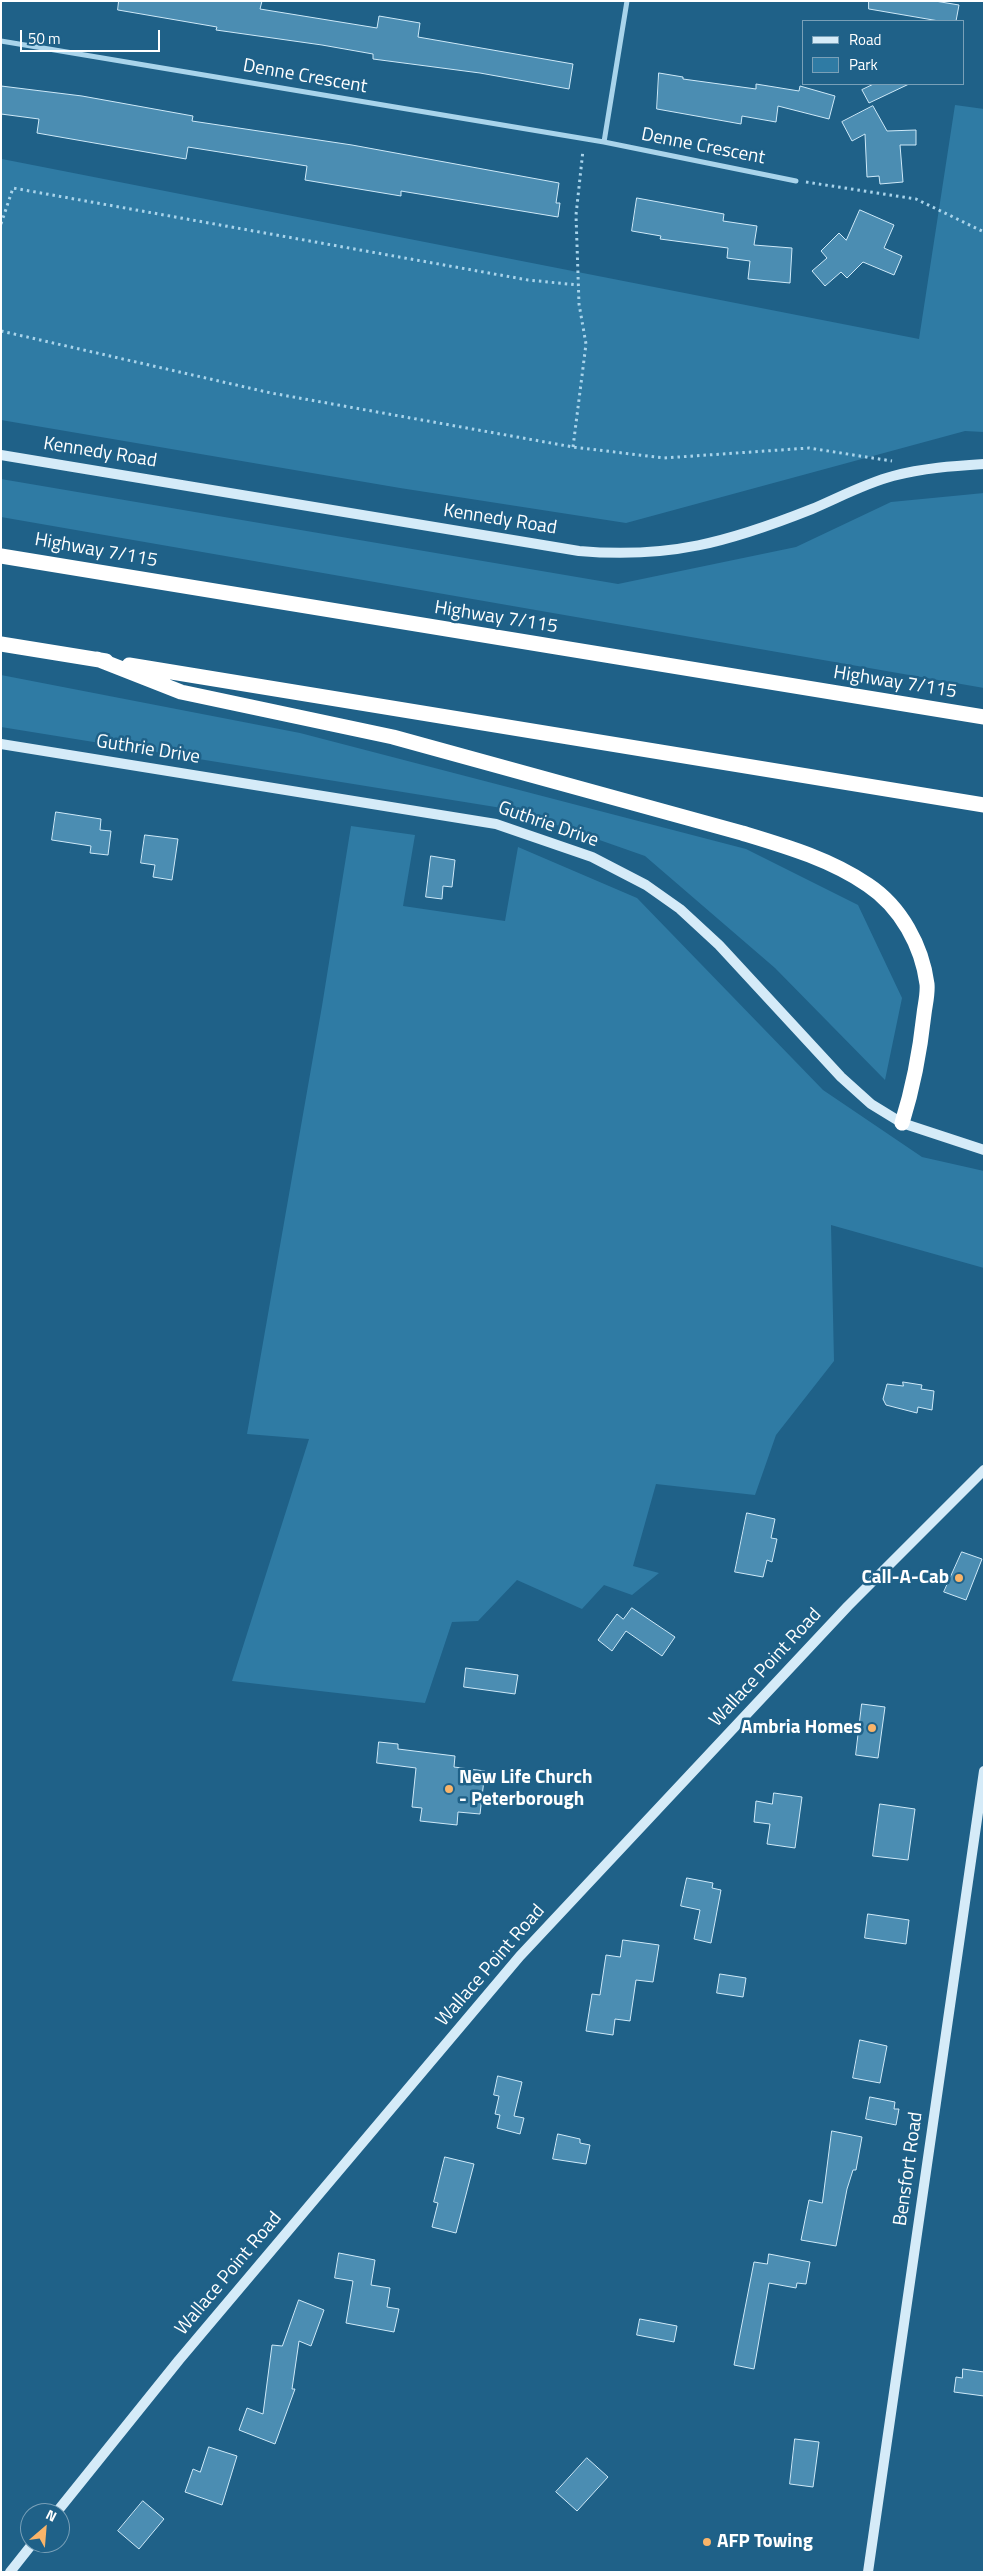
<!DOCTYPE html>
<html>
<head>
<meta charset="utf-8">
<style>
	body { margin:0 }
	#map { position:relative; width:985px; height:2573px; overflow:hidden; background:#1f6188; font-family:"Titillium Web",sans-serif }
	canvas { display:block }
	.frame { position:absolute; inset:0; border:2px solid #fff; pointer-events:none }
	.legend { position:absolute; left:802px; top:20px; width:162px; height:65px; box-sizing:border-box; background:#1f6188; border:1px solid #79a0b8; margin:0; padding:6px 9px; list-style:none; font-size:15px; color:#fff }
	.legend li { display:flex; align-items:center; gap:10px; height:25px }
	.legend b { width:25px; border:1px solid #79a0b8 }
	.north { position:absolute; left:20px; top:2503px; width:50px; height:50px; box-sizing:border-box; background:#1f6188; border:1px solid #79a0b8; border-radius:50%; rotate:27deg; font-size:14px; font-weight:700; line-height:20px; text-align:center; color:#fff }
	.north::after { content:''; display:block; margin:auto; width:18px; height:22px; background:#f9b469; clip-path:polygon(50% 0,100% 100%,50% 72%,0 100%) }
	.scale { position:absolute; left:20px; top:30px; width:140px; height:22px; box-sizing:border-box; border:2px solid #fff; border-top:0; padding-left:6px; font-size:15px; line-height:18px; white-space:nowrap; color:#fff; -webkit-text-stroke:4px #1f6188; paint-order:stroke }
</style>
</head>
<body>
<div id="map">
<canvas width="985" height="2573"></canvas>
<div class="frame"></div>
<ul class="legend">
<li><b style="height:6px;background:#d5ebf8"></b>Road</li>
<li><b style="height:14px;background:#2f7ba4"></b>Park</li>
</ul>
<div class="north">N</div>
<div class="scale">50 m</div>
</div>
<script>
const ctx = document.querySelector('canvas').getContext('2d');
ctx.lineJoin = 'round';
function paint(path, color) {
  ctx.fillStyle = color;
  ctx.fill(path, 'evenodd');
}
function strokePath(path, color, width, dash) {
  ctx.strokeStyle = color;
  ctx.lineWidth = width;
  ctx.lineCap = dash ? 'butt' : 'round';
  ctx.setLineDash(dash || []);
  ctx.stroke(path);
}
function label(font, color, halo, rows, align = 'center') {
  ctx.font = font + ' "Titillium Web",sans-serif';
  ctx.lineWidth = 5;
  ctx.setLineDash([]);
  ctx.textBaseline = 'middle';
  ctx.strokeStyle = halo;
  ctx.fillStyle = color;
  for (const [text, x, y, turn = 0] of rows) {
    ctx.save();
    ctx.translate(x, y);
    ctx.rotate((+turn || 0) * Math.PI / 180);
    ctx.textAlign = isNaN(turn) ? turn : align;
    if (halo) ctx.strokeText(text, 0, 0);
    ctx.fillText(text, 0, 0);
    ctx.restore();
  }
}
paint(new Path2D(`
	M 955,105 L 984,109 L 984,432 L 965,431 L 626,523 L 400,488 L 1,420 L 2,159 L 919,339 Z
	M 1,479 L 618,584 L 796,547 L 891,502 L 984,493 L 984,688 L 1,517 Z
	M 1,675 L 300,733 L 746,849 L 858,905 L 902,998 L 885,1080 L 775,968 L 645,856 L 514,810 L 1,727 Z
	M 351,826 L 415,835 L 403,906 L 505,921 L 518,847 L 637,898 L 823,1090 L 922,1157 L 984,1171 L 984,1268 L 831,1225 L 834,1361 L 776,1435 L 755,1495 L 656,1484 L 633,1566 L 659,1573 L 632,1595 L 604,1585 L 582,1609 L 517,1580 L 478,1621 L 452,1622 L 425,1703 L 232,1681 L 309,1439 L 247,1434 L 322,1006 Z`), '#2f7ba4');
const building = new Path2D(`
	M 119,1 L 262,1 L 260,9 L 377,28 L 379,16 L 420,23 L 418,37 L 573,64 L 569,89 L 480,73 L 373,59 L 373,54 L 322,45 L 216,30 L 217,27 L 118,10 Z
	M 869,1 L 935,1 L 959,5 L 956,21 L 939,21 L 869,9 Z
	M 659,73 L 683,77 L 683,79 L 756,89 L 756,84 L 799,91 L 800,86 L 835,96 L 829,119 L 778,106 L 776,122 L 742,116 L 741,124 L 657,109 Z
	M 874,84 L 909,84 L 869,103 L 862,90 Z
	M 1,86 L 82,96 L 193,116 L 192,121 L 352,145 L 559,183 L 556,203 L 560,203 L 558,217 L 401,191 L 401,196 L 305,180 L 307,166 L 188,147 L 186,159 L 37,133 L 39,119 L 1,114 Z
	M 873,106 L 887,131 L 916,130 L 916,145 L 900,145 L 903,182 L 880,184 L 879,176 L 867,177 L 865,134 L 852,141 L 842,122 Z
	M 637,198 L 724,214 L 723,221 L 757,226 L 754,245 L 792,248 L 790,283 L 748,279 L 750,261 L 727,258 L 728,248 L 660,239 L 661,236 L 632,231 Z
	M 860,210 L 894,225 L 884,248 L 902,256 L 894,275 L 863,262 L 847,278 L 841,272 L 825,286 L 812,271 L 827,258 L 821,251 L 839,233 L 846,240 Z
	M 56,812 L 101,819 L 100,830 L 111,831 L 108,855 L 90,853 L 91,846 L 52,840 Z
	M 145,835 L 178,839 L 172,880 L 153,877 L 155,865 L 141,863 Z
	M 431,856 L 455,860 L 452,887 L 443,886 L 442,899 L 426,897 Z
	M 903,1382 L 922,1385 L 921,1389 L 934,1391 L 932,1410 L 918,1407 L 917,1413 L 886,1405 L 883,1399 L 887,1384 L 903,1386 Z
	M 747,1513 L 775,1519 L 771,1538 L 777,1539 L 772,1562 L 767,1560 L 763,1577 L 735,1572 Z
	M 962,1552 L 982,1559 L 966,1600 L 944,1592 Z
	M 632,1608 L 675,1637 L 662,1656 L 626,1631 L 612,1651 L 598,1640 L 617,1614 L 623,1619 Z
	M 466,1668 L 518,1675 L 515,1694 L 464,1687 Z
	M 862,1704 L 885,1707 L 878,1758 L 856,1755 Z
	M 379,1742 L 398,1744 L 398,1749 L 455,1756 L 454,1767 L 485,1771 L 480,1814 L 458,1812 L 457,1825 L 420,1821 L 422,1808 L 412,1807 L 416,1768 L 377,1763 Z
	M 774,1793 L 802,1797 L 795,1848 L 767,1844 L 770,1824 L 754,1822 L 756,1801 L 772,1804 Z
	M 880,1804 L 915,1809 L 908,1860 L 873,1856 Z
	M 687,1878 L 713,1883 L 712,1888 L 721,1890 L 711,1943 L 694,1939 L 700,1910 L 681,1906 Z
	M 868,1914 L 909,1920 L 906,1944 L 865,1938 Z
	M 623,1940 L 659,1945 L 653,1982 L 636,1980 L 630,2021 L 615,2019 L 613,2035 L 586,2031 L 592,1994 L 600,1995 L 606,1955 L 620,1957 Z
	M 720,1974 L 746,1978 L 743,1997 L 717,1993 Z
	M 860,2040 L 887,2046 L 880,2083 L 853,2078 Z
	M 498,2076 L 522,2082 L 514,2116 L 524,2118 L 520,2134 L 497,2128 L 500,2115 L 495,2114 L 499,2096 L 494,2095 Z
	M 870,2097 L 895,2102 L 894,2109 L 899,2109 L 896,2125 L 866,2119 Z
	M 832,2131 L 862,2137 L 856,2170 L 853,2170 L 847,2189 L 836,2246 L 801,2240 L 809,2200 L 822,2203 Z
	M 558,2134 L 580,2139 L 580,2143 L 590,2145 L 586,2164 L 553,2159 Z
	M 445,2157 L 474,2164 L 456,2233 L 432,2227 L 438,2203 L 434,2202 Z
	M 339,2253 L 375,2260 L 371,2285 L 390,2288 L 387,2307 L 399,2309 L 394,2332 L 346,2323 L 353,2281 L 335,2278 Z
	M 769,2254 L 810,2262 L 806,2284 L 797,2283 L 796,2288 L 769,2283 L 754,2369 L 734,2365 L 754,2262 L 767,2264 Z
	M 299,2300 L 324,2310 L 311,2346 L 299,2341 L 292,2389 L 295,2389 L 275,2444 L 239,2430 L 247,2408 L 263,2414 L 272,2345 L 282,2346 Z
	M 640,2319 L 677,2326 L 674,2342 L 637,2335 Z
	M 963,2369 L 984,2372 L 984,2396 L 954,2392 L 956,2377 L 962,2378 Z
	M 795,2439 L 819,2442 L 813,2487 L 790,2484 Z
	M 209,2447 L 237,2456 L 222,2505 L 185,2492 L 193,2469 L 200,2472 Z
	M 587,2458 L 608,2477 L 577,2511 L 556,2492 Z
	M 143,2501 L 164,2519 L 139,2549 L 118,2531 Z`);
paint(building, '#4b8db2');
strokePath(building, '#cee9f8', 1);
strokePath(new Path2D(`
	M 806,182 L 916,199 L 984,232
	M 1,224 L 13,188 L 528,280 L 578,285
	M 1,331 L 271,393 L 573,447 L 664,458 L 809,448 L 892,461
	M 573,447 L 586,344 L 579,304 L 576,215 L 583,150`), '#a9d4eb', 3, [2.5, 4]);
strokePath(new Path2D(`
	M 1,41 L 604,142 L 796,181
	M 604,142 L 627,1`), '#a9d4eb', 5);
strokePath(new Path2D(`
	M 1,455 L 579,551 C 669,559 729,542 812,509 C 838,498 866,483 893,476 C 923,468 953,466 984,464
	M 1,744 L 496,824 L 592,857 L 646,885 L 680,909 L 719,945 L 841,1077 L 871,1104 L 902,1123 L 984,1150
	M 56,2513 L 179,2360 L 520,1956 L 848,1606 L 984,1470
	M 10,2572 L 33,2543
	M 868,2572 L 984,1771`), '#d5ebf8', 10);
strokePath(new Path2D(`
	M 1,556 L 984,717
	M 1,644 L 106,661
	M 97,659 L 181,692 L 393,737 L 742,833 C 785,846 830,859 868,885 C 901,907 922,946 927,984 C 928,994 925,1005 924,1014 C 920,1051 913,1088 902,1123
	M 129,665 L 984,805`), '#fff', 15);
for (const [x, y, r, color] of [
	[959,1578,5,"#f9b469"],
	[872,1728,5,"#f9b469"],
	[449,1789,5,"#f9b469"],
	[707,2542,5,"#f9b469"]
]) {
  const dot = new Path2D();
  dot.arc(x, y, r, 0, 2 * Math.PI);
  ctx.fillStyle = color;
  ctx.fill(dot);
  strokePath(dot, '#1f6188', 2);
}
label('19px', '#fff', '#1f6188', [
	["Denne Crescent",305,77,10],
	["Denne Crescent",703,147,11],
	["Kennedy Road",100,453,9],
	["Kennedy Road",500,520,9],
	["Highway 7/115",96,551,10],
	["Highway 7/115",496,618,9],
	["Highway 7/115",895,683,9],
	["Guthrie Drive",148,750,9],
	["Guthrie Drive",548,825,19],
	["Wallace Point Road",766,1668,-47],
	["Wallace Point Road",491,1966,-49],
	["Bensfort Road",909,2169,-82],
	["Wallace Point Road",229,2274,-50]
]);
label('bold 19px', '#fff', '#1f6188', [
	["Call-A-Cab",949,1578],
	["Ambria Homes",862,1728],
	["New Life Church",459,1778,"left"],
	["- Peterborough",459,1800,"left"],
	["AFP Towing",717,2542,"left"]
], 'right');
</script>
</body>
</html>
